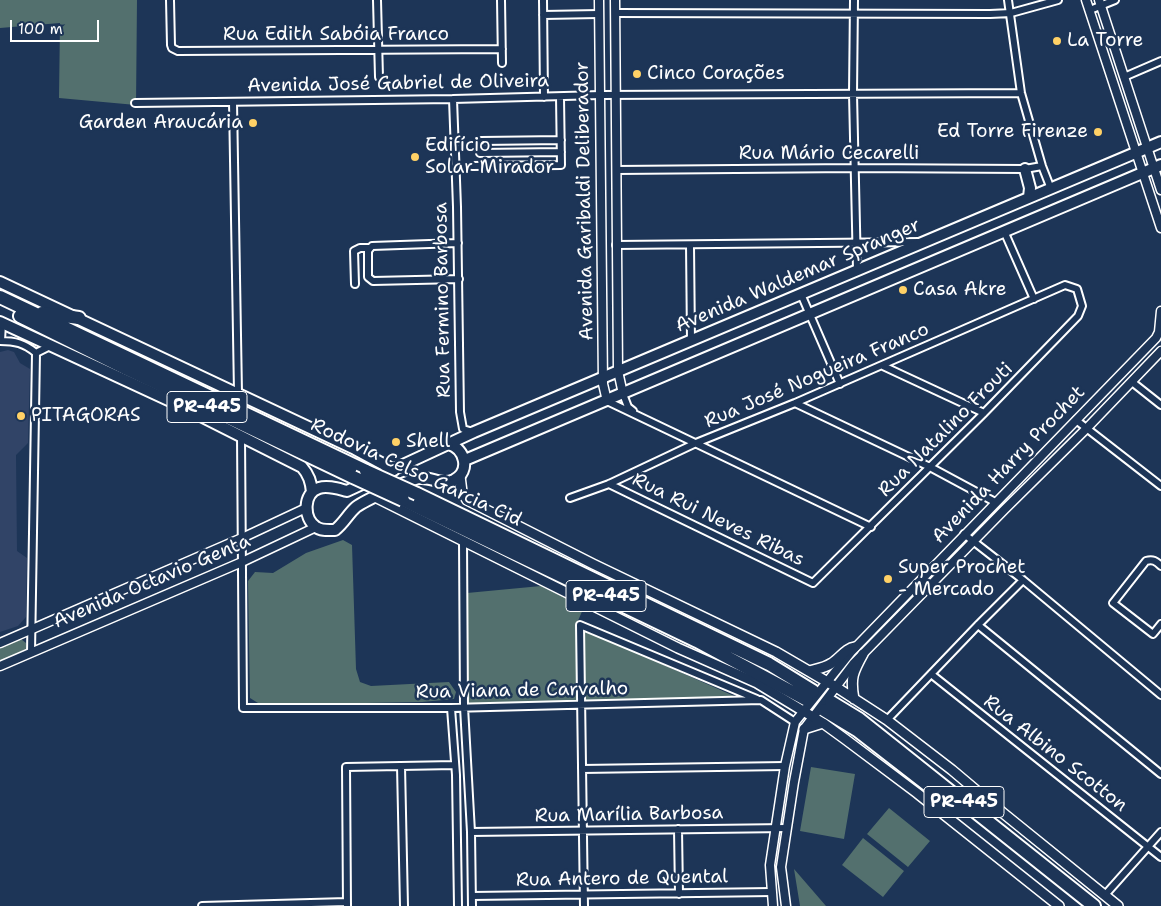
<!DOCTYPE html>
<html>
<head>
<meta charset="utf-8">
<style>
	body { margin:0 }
	#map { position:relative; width:1161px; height:906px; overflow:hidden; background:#1d3557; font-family:"Shantell Sans",sans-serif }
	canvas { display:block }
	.scale { position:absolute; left:10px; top:20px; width:89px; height:22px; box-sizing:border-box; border:2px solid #fff; border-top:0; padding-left:6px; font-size:15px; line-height:18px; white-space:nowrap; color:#fff; -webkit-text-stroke:4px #1d3557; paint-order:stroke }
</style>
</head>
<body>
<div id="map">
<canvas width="1161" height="906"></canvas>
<div class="scale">100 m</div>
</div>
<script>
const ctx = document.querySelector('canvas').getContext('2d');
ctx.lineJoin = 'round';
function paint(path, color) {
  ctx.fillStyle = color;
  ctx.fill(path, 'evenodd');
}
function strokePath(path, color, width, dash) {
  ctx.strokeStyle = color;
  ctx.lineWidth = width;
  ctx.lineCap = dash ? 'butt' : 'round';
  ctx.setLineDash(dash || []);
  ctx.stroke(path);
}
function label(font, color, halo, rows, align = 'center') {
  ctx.font = font + ' "Shantell Sans",sans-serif';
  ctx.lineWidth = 5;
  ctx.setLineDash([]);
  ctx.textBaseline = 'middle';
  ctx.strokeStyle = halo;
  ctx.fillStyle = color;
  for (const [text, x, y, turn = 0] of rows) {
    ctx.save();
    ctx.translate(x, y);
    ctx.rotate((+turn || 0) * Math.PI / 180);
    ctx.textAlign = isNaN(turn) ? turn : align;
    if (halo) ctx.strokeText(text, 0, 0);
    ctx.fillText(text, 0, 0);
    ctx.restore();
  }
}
paint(new Path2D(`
	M 8,350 L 14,352 L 20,363 L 30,369 L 28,443 L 16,455 L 17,551 L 27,558 L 26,617 L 18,626 L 0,632 L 0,352 Z`), '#314467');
paint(new Path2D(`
	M 0,0 L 137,0 L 136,105 L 59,98 L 60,23 L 0,28 Z
	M 343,540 L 352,545 L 356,669 L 360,682 L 371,686 L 449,682 L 456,692 L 454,699 L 422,702 L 310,704 L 258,703 L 250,698 L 248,581 L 255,572 L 273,573 L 306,553 Z
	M 541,586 L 584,607 L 577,623 L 577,703 L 467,704 L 467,593 Z
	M 583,629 L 734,696 L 584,703 Z
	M 21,639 L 26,643 L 26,649 L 0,661 L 0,648 Z
	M 811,767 L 855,774 L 844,839 L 800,831 Z
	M 889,808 L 930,841 L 908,867 L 867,834 Z
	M 863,838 L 904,871 L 883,897 L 842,865 Z
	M 794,869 L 826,906 L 800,906 Z`), '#53706e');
const minor = new Path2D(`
	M 170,0 L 171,45 L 172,48 L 178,51 L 502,49
	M 377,0 L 379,77
	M 501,0 L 502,63
	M 543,0 L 544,97
	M 854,0 L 853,94 L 857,270
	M 1008,0 L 1021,93 L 1042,166 L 1051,189
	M 1090,10 L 1115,0
	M 615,13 L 990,14 L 1011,13 L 1058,0
	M 543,15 L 599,14
	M 1124,77 L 1161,61
	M 453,99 L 457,207 L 460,412 L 463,429 L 473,432
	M 233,102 L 238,393
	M 135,103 L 453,99 L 601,95 L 1021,93
	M 481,141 L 561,140
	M 480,153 L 561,152
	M 472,166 L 561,165 L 560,97
	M 616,170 L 855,168 L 1025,169 L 1042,166
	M 1004,231 L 1034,299
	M 458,243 L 372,246 L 368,251 L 368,277 L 373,281 L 459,279
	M 616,245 L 920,242
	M 690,245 L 691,341
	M 355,284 L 354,251 L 360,248 L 369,248
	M 801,294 L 840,384
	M 0,341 C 15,341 24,343 36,353
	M 1,341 L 2,323
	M 36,353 L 50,346
	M 883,366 L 984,413
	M 1132,382 L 1161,405
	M 623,394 L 628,407 L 633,411
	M 607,401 L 871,527
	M 795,403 L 930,467 L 995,502
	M 1076,420 L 1161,486
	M 241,436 L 243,708 L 451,708 L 761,700 L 795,722
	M 570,498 L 609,484 L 696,443 L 795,403 L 1065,285 L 1077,289 L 1082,306 L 1078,316 L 984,413 L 813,583 L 609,484
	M 964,534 L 1023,580 L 1161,695
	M 463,541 L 464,707 L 471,832 L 472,906
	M 1161,566 C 1156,561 1153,559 1146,561 L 1113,603 L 1153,634 L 1161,624
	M 978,625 L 1161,774
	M 31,652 L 36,353
	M 931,674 L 1161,857
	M 451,708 L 456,775 L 458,906
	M 887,720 L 978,625 L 1023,580
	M 401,766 L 404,906
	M 582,769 L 785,766
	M 678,829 L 679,894
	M 471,832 L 787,828
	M 1105,895 L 1161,832
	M 472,896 L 772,892
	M 202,906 L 347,902
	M 347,906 L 346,767 L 455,765
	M 584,906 L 580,625 L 757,699`);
const tertiary = new Path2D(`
	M 599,0 L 603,384 L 607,401
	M 615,0 L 618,371 L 623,394
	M 1086,0 L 1161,228
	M 1099,0 L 1161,190
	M 0,643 L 242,538 L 306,508
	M 0,666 L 242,562 L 316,527
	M 773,906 L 770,865 L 785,766 L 795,722 L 851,652 L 1156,338 L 1159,332 L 1161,311
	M 786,906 L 781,867 L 794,782 L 804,729 L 854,663 L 1005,509 L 1087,428 L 1161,351`);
const secondary = new Path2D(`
	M 460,476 L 462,492 L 467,500 L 593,564 L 776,652 L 836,687 L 887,720 L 952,770 L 1003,813 L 1118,906
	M 375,497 L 678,648 L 757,683 L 823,723 L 845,739 L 917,793 L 1059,906
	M 809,671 C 817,669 825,668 832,663 C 840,658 846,648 855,647
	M 854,699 C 850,678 853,672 863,654
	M 804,729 L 823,723`);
const primary = new Path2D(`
	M 1025,169 L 1030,188 L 1029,197
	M 0,282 L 355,449 L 394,470
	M 0,322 L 179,405 L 302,467 C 309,475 311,482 312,492
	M 449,444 C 465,449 471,471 454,480 C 442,486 432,477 420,478 C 410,479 364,501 356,507 C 348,514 344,523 335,530 C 329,530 321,531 316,527 C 303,518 303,493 319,488 C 328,485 339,489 347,491 L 474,432 L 1161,142
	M 465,460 L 1161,165`);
const motorway = new Path2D(`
	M 0,297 L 366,471
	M 42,313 L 79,318
	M 20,316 L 125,368 L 353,477
	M 417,494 L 769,664 L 813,691
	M 403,500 L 697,641 L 807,700
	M 831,702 L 859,719 L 1094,906
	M 824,710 L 857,730 L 942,796`);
strokePath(minor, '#fff', 10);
strokePath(tertiary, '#fff', 11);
strokePath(secondary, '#fff', 12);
strokePath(primary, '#fff', 14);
strokePath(motorway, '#fff', 16);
strokePath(minor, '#1d3557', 6);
strokePath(tertiary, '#1d3557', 8);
strokePath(secondary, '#1d3557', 9);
strokePath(primary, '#1d3557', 10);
strokePath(motorway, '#1d3557', 12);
const motorwayBridge = new Path2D(`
	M 366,471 L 417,494
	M 353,477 L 403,500`);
strokePath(motorwayBridge, '#fff', 16, []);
strokePath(motorwayBridge, '#1d3557', 12);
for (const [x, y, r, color] of [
	[1057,41,5,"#ffd166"],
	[637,74,5,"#ffd166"],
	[253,123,5,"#ffd166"],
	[1098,132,5,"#ffd166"],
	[415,157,5,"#ffd166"],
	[903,290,5,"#ffd166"],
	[21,416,5,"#ffd166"],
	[396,442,5,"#ffd166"],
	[888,579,5,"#ffd166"]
]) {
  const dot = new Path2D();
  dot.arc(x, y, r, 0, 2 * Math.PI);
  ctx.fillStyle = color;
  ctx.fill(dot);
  strokePath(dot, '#1d3557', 2);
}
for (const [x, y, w] of [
	[207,407,80],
	[606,596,80],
	[964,802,80]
]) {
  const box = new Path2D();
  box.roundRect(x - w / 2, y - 15.5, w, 31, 4);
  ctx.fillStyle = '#1d3557';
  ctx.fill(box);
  strokePath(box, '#fff', 1);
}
label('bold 18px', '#fff', null, [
	["PR-445",207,407],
	["PR-445",606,596],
	["PR-445",964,802]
]);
label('19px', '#fff', '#1d3557', [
	["Rua Edith Sabóia Franco",336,35],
	["Avenida José Gabriel de Oliveira",398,84,-1],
	["Rua Mário Cecarelli",829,154],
	["Avenida Garibaldi Deliberador",585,201,-91],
	["Avenida Waldemar Spranger",798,276,-23],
	["Rua Fermino Barbosa",443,300,-91],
	["Rua José Nogueira Franco",817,376,-23],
	["Rua Natalino Frouti",946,430,-45],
	["Avenida Harry Prochet",1009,465,-46],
	["Rodovia Celso Garcia Cid",416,473,25],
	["Rua Rui Neves Ribas",718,520,26],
	["Avenida Octavio Genta",152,582,-23],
	["Rua Viana de Carvalho",522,691,-1],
	["Rua Albino Scotton",1055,754,38],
	["Rua Marília Barbosa",629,815,-1],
	["Rua Antero de Quental",622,879,-1]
]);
label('19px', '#fff', '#1d3557', [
	["La Torre",1067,41],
	["Cinco Corações",647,74],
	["Garden Araucária",243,123,"right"],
	["Ed Torre Firenze",1088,132,"right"],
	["Edifício",425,146],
	["Solar Mirador",425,168],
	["Casa Akre",913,290],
	["PITAGORAS",31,416],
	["Shell",406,442],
	["Super Prochet",898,568],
	["- Mercado",898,590]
], 'left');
</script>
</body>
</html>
